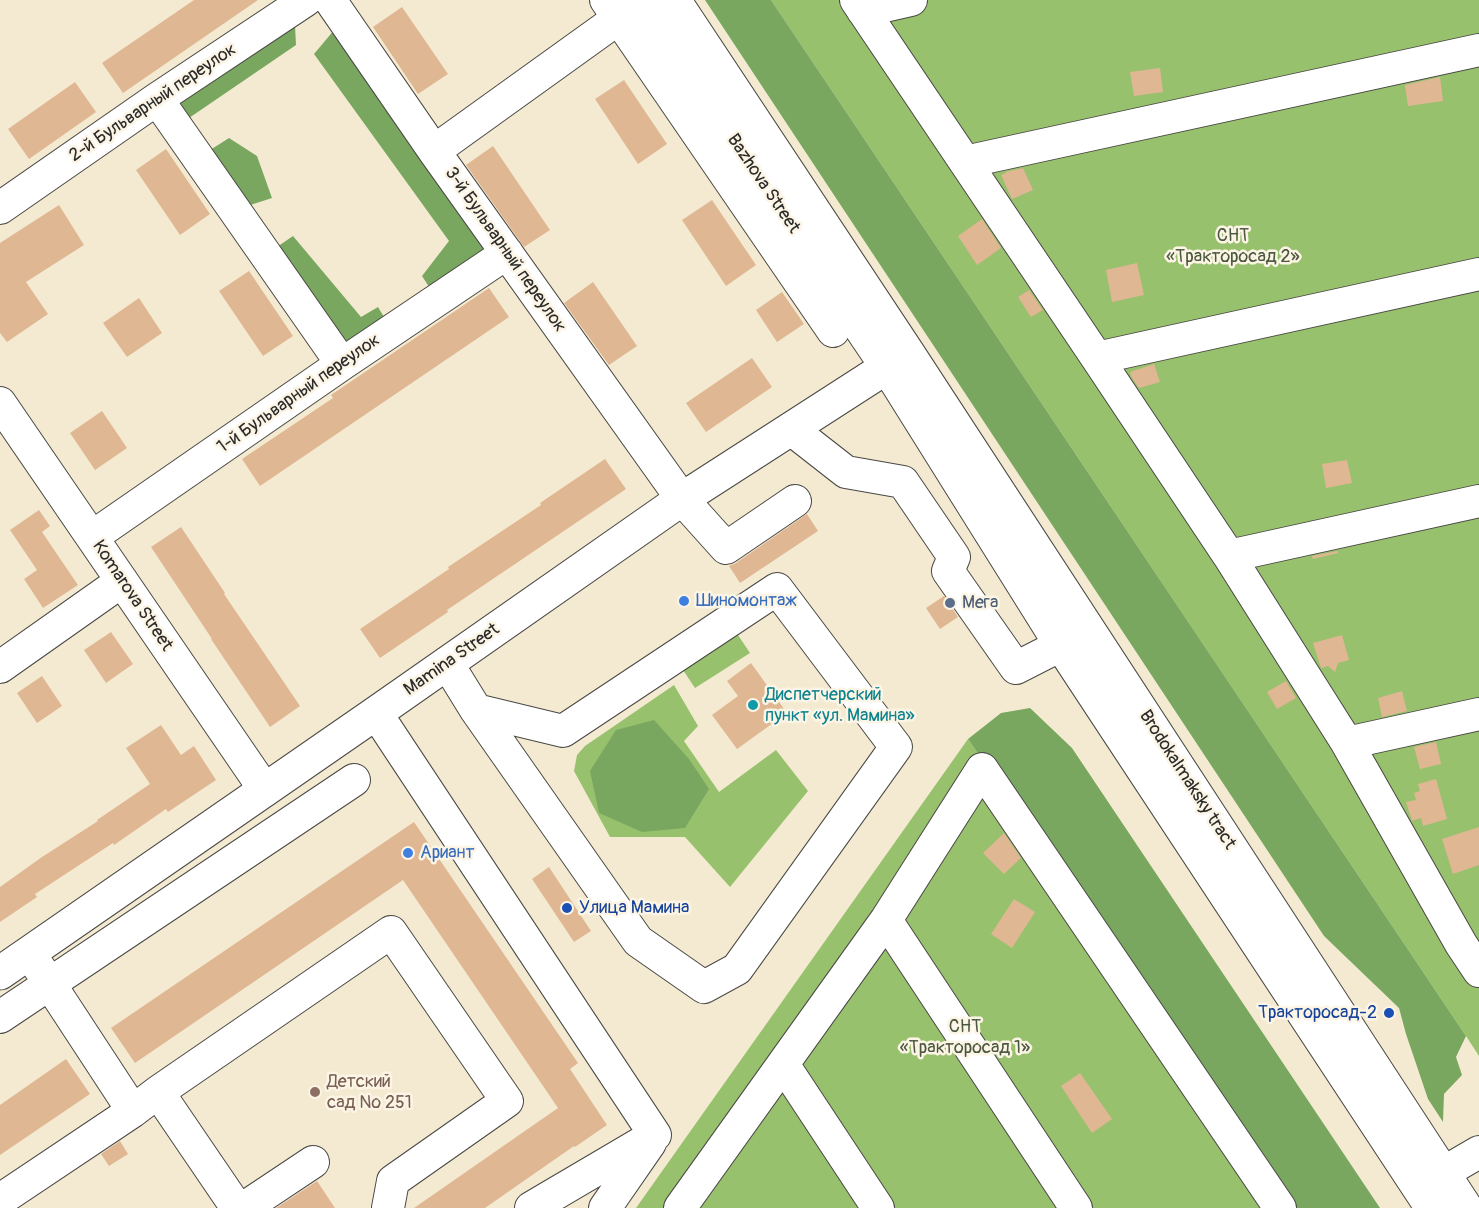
<!DOCTYPE html>
<html>
<head>
<meta charset="utf-8">
<style>
	body { margin:0 }
	canvas { display:block; background:#f4ead1 }
</style>
</head>
<body>
<canvas width="1479" height="1208"></canvas>
<script>
const ctx = document.querySelector('canvas').getContext('2d');
ctx.lineJoin = 'round';
function paint(path, color) {
  ctx.fillStyle = color;
  ctx.fill(path, 'evenodd');
}
function strokePath(path, color, width, dash) {
  ctx.strokeStyle = color;
  ctx.lineWidth = width;
  ctx.lineCap = dash ? 'butt' : 'round';
  ctx.setLineDash(dash || []);
  ctx.stroke(path);
}
function label(font, color, halo, rows, align = 'center') {
  ctx.font = font + ' Pangolin,sans-serif';
  ctx.lineWidth = 5;
  ctx.setLineDash([]);
  ctx.textBaseline = 'middle';
  ctx.strokeStyle = halo;
  ctx.fillStyle = color;
  for (const [text, x, y, turn = 0] of rows) {
    ctx.save();
    ctx.translate(x, y);
    ctx.rotate((+turn || 0) * Math.PI / 180);
    ctx.textAlign = isNaN(turn) ? turn : align;
    if (halo) ctx.strokeText(text, 0, 0);
    ctx.fillText(text, 0, 0);
    ctx.restore();
  }
}
paint(new Path2D(`
	M 771,0 L 1479,0 L 1479,1056 L 1466,1036 Z
	M 738,635 L 750,653 L 695,688 L 683,670 Z
	M 674,685 L 698,726 L 684,741 L 719,792 L 776,750 L 808,791 L 730,887 L 685,837 L 610,837 L 574,771 L 577,755 L 585,746 Z
	M 968,739 L 1288,1208 L 636,1208 Z`), '#97c16d');
paint(new Path2D(`
	M 705,0 L 771,0 L 1466,1036 L 1456,1057 L 1462,1075 L 1444,1094 L 1443,1122 L 1428,1099 L 1406,1034 L 1399,1008 L 1324,936 Z
	M 281,22 L 295,26 L 296,45 L 189,118 L 176,95 Z
	M 335,29 L 493,248 L 433,293 L 422,276 L 449,241 L 314,54 Z
	M 229,138 L 257,156 L 272,198 L 241,208 L 207,152 Z
	M 293,236 L 361,317 L 378,307 L 387,322 L 343,351 L 271,251 Z
	M 1030,708 L 1072,748 L 1380,1208 L 1288,1208 L 968,739 L 1001,713 Z
	M 654,720 L 689,759 L 709,789 L 685,828 L 642,832 L 599,813 L 590,771 L 616,730 Z`), '#79a760');
paint(new Path2D(`
	M 194,0 L 258,0 L 123,93 L 102,63 Z
	M 402,7 L 448,74 L 418,94 L 373,27 Z
	M 1160,68 L 1163,92 L 1134,96 L 1130,72 Z
	M 1440,77 L 1443,101 L 1408,106 L 1405,85 Z
	M 624,80 L 667,144 L 638,164 L 595,99 Z
	M 75,82 L 96,112 L 29,159 L 8,129 Z
	M 493,146 L 550,230 L 524,247 L 466,165 Z
	M 166,149 L 210,214 L 180,235 L 136,170 Z
	M 1023,168 L 1033,190 L 1012,199 L 1001,175 L 1006,173 L 1005,172 Z
	M 712,200 L 756,265 L 726,286 L 682,220 Z
	M 59,205 L 84,245 L 26,282 L 48,314 L 7,342 L 0,333 L 0,243 Z
	M 982,219 L 1001,248 L 977,265 L 958,236 Z
	M 1137,263 L 1144,295 L 1112,302 L 1106,270 Z
	M 249,271 L 293,336 L 263,356 L 219,291 Z
	M 593,282 L 637,346 L 609,365 L 564,303 Z
	M 489,288 L 509,317 L 260,486 L 242,459 L 333,398 L 331,395 Z
	M 1029,290 L 1043,310 L 1031,317 L 1018,297 Z
	M 782,292 L 804,324 L 777,342 L 756,310 Z
	M 139,298 L 162,333 L 127,357 L 103,323 Z
	M 752,358 L 772,387 L 706,432 L 686,403 Z
	M 1154,364 L 1160,382 L 1139,388 L 1132,378 L 1130,372 Z
	M 102,411 L 127,448 L 95,470 L 70,433 Z
	M 605,459 L 626,489 L 447,610 L 448,612 L 380,658 L 360,629 L 449,569 L 448,567 L 541,505 L 540,503 Z
	M 1347,460 L 1352,483 L 1326,488 L 1322,464 Z
	M 39,510 L 50,526 L 42,532 L 78,585 L 43,608 L 24,579 L 37,570 L 10,530 Z
	M 807,514 L 818,531 L 740,583 L 729,566 L 736,563 Z
	M 181,527 L 225,593 L 224,594 L 300,706 L 270,727 L 211,639 L 212,639 L 151,547 Z
	M 1338,551 L 1338,553 L 1313,559 L 1312,556 Z
	M 944,596 L 958,617 L 940,629 L 926,608 Z
	M 111,632 L 133,664 L 106,683 L 84,650 Z
	M 1342,635 L 1349,660 L 1338,663 L 1335,672 L 1328,666 L 1321,668 L 1313,643 Z
	M 751,663 L 787,713 L 737,749 L 712,715 L 738,696 L 727,681 Z
	M 42,676 L 62,706 L 37,723 L 17,693 Z
	M 1286,681 L 1296,698 L 1277,709 L 1267,692 Z
	M 1402,691 L 1407,711 L 1382,717 L 1378,698 Z
	M 161,725 L 181,755 L 194,746 L 216,780 L 168,812 L 166,809 L 114,845 L 113,843 L 35,894 L 37,897 L 0,922 L 0,887 L 42,857 L 98,821 L 97,820 L 150,784 L 126,748 Z
	M 1436,742 L 1441,764 L 1420,769 L 1414,747 Z
	M 1436,779 L 1447,819 L 1423,826 L 1421,818 L 1412,821 L 1406,802 L 1416,800 L 1414,793 L 1420,791 L 1418,784 Z
	M 414,822 L 578,1063 L 570,1069 L 607,1125 L 575,1147 L 574,1146 L 485,1208 L 414,1208 L 558,1108 L 403,880 L 135,1063 L 111,1028 Z
	M 1479,827 L 1479,865 L 1453,874 L 1442,839 Z
	M 1004,833 L 1021,858 L 1004,874 L 983,853 Z
	M 549,867 L 591,931 L 574,942 L 532,879 Z
	M 1014,899 L 1035,912 L 1012,948 L 991,934 Z
	M 66,1059 L 90,1094 L 0,1155 L 0,1105 Z
	M 1080,1073 L 1112,1119 L 1092,1133 L 1061,1086 Z
	M 120,1141 L 128,1154 L 109,1166 L 101,1154 Z
	M 317,1181 L 335,1208 L 276,1208 Z`), '#e0b793');
const minor = new Path2D(`
	M 330,0 L 434,151 L 682,499 L 726,548 L 795,501
	M 606,0 L 833,331
	M 856,0 L 1097,358 L 1229,556 L 1347,743 L 1461,944 L 1479,971
	M 863,11 L 911,0
	M 157,99 L 342,364
	M 434,151 L 619,18
	M 965,162 L 1479,50
	M 0,208 L 157,99 L 306,0
	M 1097,358 L 1479,274
	M 0,403 L 265,790
	M 791,429 L 846,472 L 903,482 L 954,557 L 948,571 L 1016,668 L 1061,645
	M 92,537 L 342,364 L 507,253
	M 1229,556 L 1479,501
	M 447,663 L 476,710 L 638,941 L 704,987 L 737,969 L 896,747 L 777,589 L 563,731 L 476,710
	M 0,667 L 122,581
	M 376,713 L 655,1135
	M 1347,743 L 1479,714
	M 886,920 L 1076,1208
	M 38,966 L 133,1111
	M 0,1017 L 354,780
	M 783,1064 L 878,1208
	M 158,1092 L 237,1208
	M 1443,1173 L 1479,1152
	M 0,1200 L 133,1111 L 158,1092 L 391,932 L 507,1101 L 393,1181 L 388,1208
	M 244,1208 L 313,1162
	M 531,1208 L 655,1135
	M 605,1208 L 650,1143
	M 680,1208 L 886,920 L 982,769 L 1280,1208`);
const major = new Path2D(`
	M 639,0 L 887,367 L 1061,645 L 1432,1208
	M 674,0 L 908,353 L 1466,1208
	M 0,973 L 376,713 L 682,499 L 904,356`);
strokePath(minor, '#494844', 34);
strokePath(major, '#494844', 35);
strokePath(minor, '#fff', 32);
strokePath(major, '#fff', 33);
for (const [x, y, r, color] of [
	[684,601,6,"#3f7fe0"],
	[950,603,6,"#5c6f8a"],
	[753,705,6,"#0f9aa8"],
	[408,853,6,"#3f7fe0"],
	[567,908,6,"#1a4fb4"],
	[1389,1013,6,"#1a4fb4"],
	[315,1092,6,"#8d6e63"]
]) {
  const dot = new Path2D();
  dot.arc(x, y, r, 0, 2 * Math.PI);
  ctx.fillStyle = color;
  ctx.fill(dot);
  strokePath(dot, '#fcf5e5', 2);
}
label('18px', '#2b2b2b', '#fcf5e5', [
	["2-й Бульварный переулок",153,103,-34],
	["Bazhova Street",763,184,56],
	["3-й Бульварный переулок",505,250,55],
	["1-й Бульварный переулок",299,394,-35],
	["Komarova Street",132,596,56],
	["Mamina Street",452,660,-35],
	["Brodokalmaksky tract",1187,780,57]
]);
label('18px', '#4b583f', '#fcf5e5', [
	["СНТ",1233,236],
	["«Тракторосад 2»",1233,257],
	["СНТ",965,1027],
	["«Тракторосад 1»",965,1048]
]);
label('18px', '#366cbe', '#fcf5e5', [
	["Шиномонтаж",696,601],
	["Ариант",420,853]
], 'left');
label('18px', '#4e5e75', '#fcf5e5', [
	["Мега",962,603]
], 'left');
label('18px', '#0d838f', '#fcf5e5', [
	["Диспетчерский",765,695],
	["пункт «ул. Мамина»",765,716]
], 'left');
label('18px', '#164399', '#fcf5e5', [
	["Улица Мамина",579,908],
	["Тракторосад-2",1377,1013,"right"]
], 'left');
label('18px', '#785e54', '#fcf5e5', [
	["Детский",327,1082],
	["сад № 251",327,1103]
], 'left');
</script>
</body>
</html>
